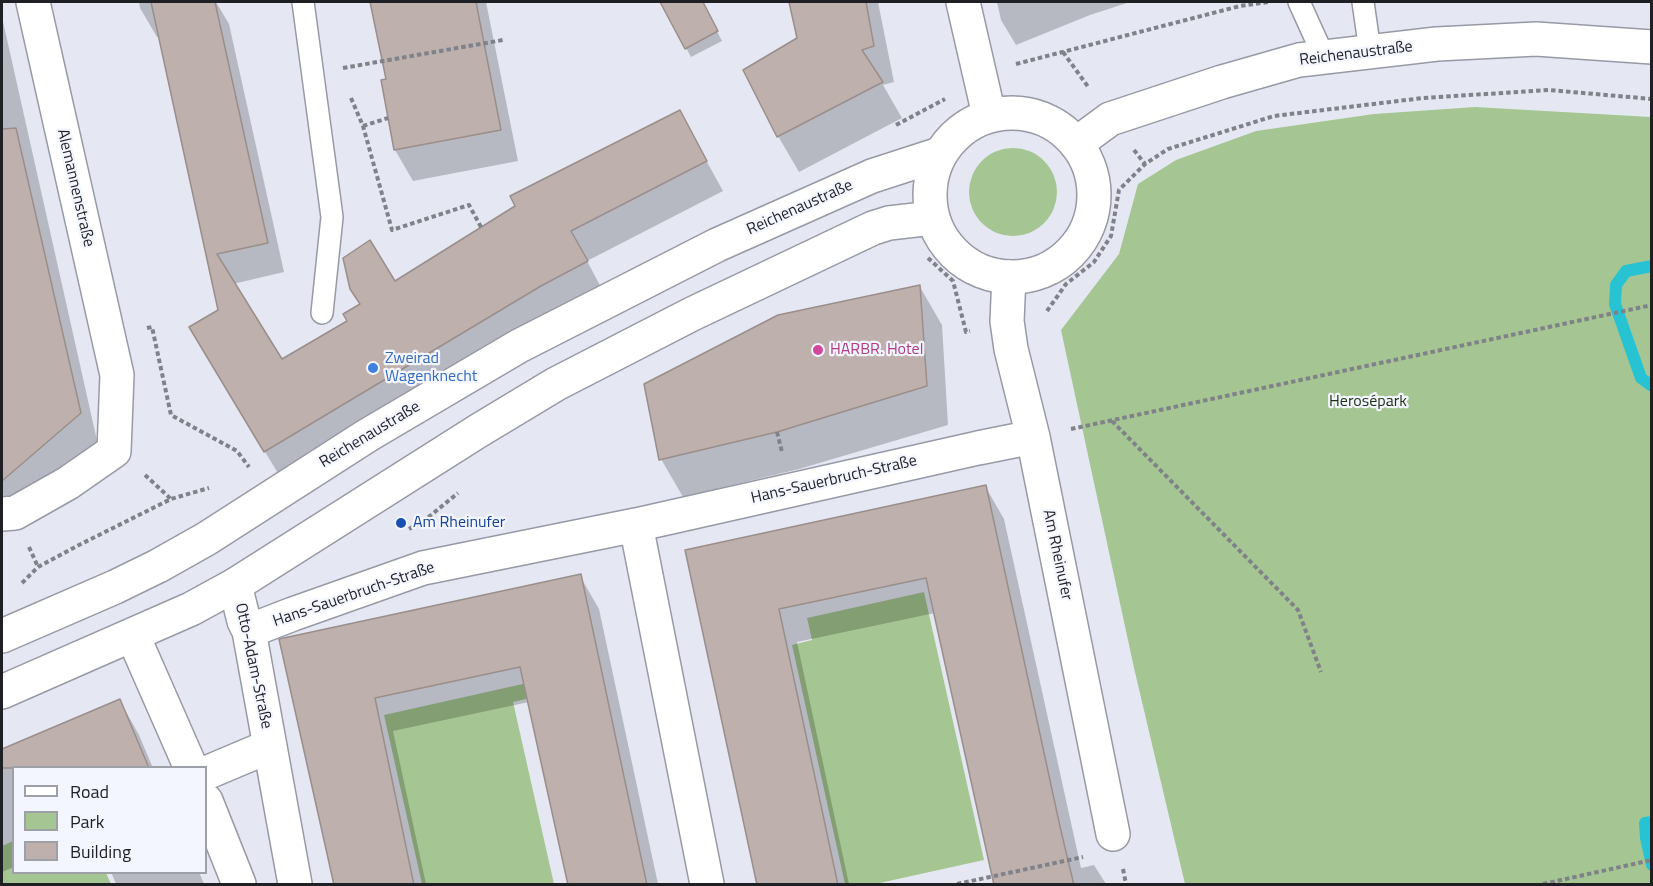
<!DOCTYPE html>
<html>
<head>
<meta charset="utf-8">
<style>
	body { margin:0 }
	#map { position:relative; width:1653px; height:886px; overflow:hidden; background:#e5e8f3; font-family:"Titillium Web",sans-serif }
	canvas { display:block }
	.frame { position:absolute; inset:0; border:3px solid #1f2024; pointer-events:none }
	.legend { position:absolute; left:12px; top:766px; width:195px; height:108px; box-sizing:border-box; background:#f3f5ff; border:2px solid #9ea0a7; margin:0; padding:8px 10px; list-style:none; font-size:18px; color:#1f2024 }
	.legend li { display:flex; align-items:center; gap:12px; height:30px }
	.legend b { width:30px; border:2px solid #9ea0a7 }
</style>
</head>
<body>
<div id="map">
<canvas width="1653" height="886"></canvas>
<div class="frame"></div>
<ul class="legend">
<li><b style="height:8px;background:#fff"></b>Road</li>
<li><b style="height:16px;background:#a5c692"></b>Park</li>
<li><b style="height:16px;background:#bdb0ad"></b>Building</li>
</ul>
</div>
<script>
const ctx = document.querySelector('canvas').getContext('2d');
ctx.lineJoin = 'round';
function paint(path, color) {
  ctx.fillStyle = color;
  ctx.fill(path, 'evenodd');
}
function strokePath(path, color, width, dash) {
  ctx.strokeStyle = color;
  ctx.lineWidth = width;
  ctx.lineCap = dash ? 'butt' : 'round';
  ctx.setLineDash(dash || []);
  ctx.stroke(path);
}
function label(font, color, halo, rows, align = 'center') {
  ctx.font = font + ' "Titillium Web",sans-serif';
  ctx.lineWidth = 4.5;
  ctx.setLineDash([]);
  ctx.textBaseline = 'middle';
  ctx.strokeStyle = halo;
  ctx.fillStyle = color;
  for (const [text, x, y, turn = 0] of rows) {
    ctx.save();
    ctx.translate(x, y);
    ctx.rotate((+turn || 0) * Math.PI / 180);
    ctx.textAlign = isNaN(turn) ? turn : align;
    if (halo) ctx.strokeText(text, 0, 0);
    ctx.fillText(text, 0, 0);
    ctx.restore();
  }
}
paint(new Path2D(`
	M 1475,107 L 1651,117 L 1651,884 L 1185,884 L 1134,668 L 1061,330 L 1119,254 L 1138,184 L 1176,160 L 1256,131 L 1374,114 Z
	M969 192a44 44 0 1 1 88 0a44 44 0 1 1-88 0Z
	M 924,592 L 984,860 L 875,884 L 845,884 L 792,645 L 812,640 L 807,618 Z
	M 527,683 L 530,698 L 513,702 L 554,884 L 422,884 L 384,715 Z
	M 13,841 L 14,872 L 106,873 L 111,884 L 2,884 L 2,846 Z`), '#a5c692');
paint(new Path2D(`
	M 139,2 L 216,2 L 229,24 L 284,272 L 233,284 L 281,361 L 349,321 L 395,284 L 679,111 L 723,191 L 587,261 L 603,291 L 282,480 L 208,357 L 220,311 L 160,37 L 157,37 L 140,8 Z
	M 371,2 L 486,2 L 518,161 L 413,181 L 395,150 L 388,81 Z
	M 661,2 L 702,2 L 722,41 L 691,57 Z
	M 791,2 L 878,2 L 894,82 L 883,85 L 902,118 L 799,172 L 778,136 L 799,39 Z
	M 997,2 L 1130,2 L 1090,15 L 1016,45 L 1001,20 Z
	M 2,17 L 98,445 L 28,505 L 2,495 L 2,399 L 9,402 L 2,368 Z
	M 920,287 L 942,325 L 948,425 L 799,469 L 683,497 L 661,459 Z
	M 985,486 L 1004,519 L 1081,868 L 1094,865 L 1106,884 L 996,884 L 935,613 L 797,642 L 849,884 L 759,884 L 687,551 Z
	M 580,576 L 599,609 L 658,884 L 570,884 L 529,702 L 393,731 L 426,884 L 336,884 L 281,641 Z
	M 120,701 L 139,735 L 153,768 L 14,768 L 14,867 L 2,872 L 2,751 Z
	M 111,872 L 199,872 L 204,884 L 116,884 Z`), '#0003');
strokePath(new Path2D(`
	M 1652,266 L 1626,271 L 1616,285 L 1615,304 L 1641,378 L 1652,386
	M 1652,822 L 1645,823 L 1646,838 L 1652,865`), '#27c3d2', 12);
const building = new Path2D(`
	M 151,2 L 215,2 L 268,243 L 217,254 L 282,359 L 347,321 L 343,314 L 360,304 L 350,289 L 343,258 L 370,240 L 395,281 L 515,206 L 510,196 L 680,110 L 707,161 L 571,231 L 588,261 L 541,286 L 264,452 L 189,327 L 218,310 Z
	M 370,2 L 476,2 L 501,130 L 394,150 L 381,80 L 386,79 Z
	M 660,2 L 703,2 L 718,31 L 685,49 Z
	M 789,2 L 866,2 L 874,46 L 862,50 L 883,82 L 777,137 L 743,70 L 797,38 Z
	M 16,128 L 81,413 L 2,481 L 2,129 Z
	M 920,285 L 927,386 L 777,432 L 659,460 L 644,384 L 778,315 Z
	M 986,485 L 1061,831 L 1074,885 L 994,885 L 926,578 L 779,609 L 838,885 L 757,885 L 685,550 Z
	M 581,574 L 647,885 L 568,885 L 520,667 L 375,698 L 414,885 L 334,885 L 279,639 Z
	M 120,699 L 149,768 L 2,768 L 2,749 Z`);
paint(building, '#bdb0ad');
strokePath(building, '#9a8e8b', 1.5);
const service = new Path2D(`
	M 303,2 L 332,217 L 322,313
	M 1299,2 L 1324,57
	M 1363,2 L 1370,51`);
const minor = new Path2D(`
	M 963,2 L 989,115
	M 1009,277 L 1007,321 L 1011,349 L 1033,437 L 1113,834
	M 2,514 L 15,513 L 68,483 L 114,451 L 117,375 L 33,2
	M 636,525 L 707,884
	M 235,585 L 244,621 L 249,631 L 295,884
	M 249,631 L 293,614 L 423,568 L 636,525 L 978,448 L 1033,437
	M 133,636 L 191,768
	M 206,773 L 270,746
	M 206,801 L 239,884`);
const primary = new Path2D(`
	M930 195a82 82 0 1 1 164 0a82 82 0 1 1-164 0Z
	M 1076,144 L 1110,119 L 1222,82 L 1299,60 L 1437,44 L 1536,39 L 1652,47
	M 2,636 L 115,587 L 158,566 L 206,539 L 368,435 L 519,346 L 717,245 L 872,176 L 940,154
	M 2,692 L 191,609 L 235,585 L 478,431 L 556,384 L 692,314 L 873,228 L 889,223 L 933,218`);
strokePath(service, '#979aa5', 24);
strokePath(minor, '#979aa5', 36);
strokePath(primary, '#979aa5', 36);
strokePath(new Path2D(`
	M 1063,52 L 1089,88
	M 1016,64 L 1240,6 L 1268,2
	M 343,68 L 503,40
	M 351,98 L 363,126 L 392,230 L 469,205 L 481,227
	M 896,125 L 945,99
	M 363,126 L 388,118
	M 1134,150 L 1145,164
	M 928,258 L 953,281 L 966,332 L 970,331
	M 1047,311 L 1066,284 L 1094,262 L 1111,236 L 1119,190 L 1145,164 L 1168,149 L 1274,116 L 1423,98 L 1549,90 L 1652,99
	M 147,328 L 152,327 L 171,415 L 237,451 L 249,467
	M 1112,421 L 1298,610 L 1321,672
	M 1071,429 L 1652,305
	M 777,432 L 782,452
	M 145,475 L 171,499
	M 409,529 L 425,520 L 458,493
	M 29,547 L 38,567
	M 22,583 L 38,567 L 79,545 L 171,499 L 209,488
	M 1123,869 L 1126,884
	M 957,884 L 1083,857
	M 1543,884 L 1652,860`), '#808289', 4, [4.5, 3]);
strokePath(service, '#fff', 21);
strokePath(minor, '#fff', 33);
strokePath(primary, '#fff', 33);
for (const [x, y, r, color] of [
	[818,350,6,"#d1479c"],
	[373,368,6,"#3f7fe0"],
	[401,523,6,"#1a4fb4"]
]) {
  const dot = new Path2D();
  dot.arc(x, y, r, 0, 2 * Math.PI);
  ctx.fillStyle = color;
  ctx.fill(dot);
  strokePath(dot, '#f3f5ff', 2);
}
label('16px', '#1f2024', '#f3f5ff', [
	["Reichenaustraße",1356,54,-7],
	["Alemannenstraße",75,188,77],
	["Reichenaustraße",800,208,-24],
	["Reichenaustraße",370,435,-31],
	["Hans-Sauerbruch-Straße",834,480,-13],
	["Am Rheinufer",1057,555,78],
	["Hans-Sauerbruch-Straße",354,595,-19],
	["Otto-Adam-Straße",253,666,78]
]);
label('16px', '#b23c85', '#f3f5ff', [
	["HARBR. Hotel",830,350]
], 'left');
label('16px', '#366cbe', '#f3f5ff', [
	["Zweirad",385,359],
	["Wagenknecht",385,377]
], 'left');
label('16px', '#1d300f', '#f3f5ff', [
	["Herosépark",1368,402]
]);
label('16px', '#164399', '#f3f5ff', [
	["Am Rheinufer",413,523]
], 'left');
</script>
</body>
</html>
